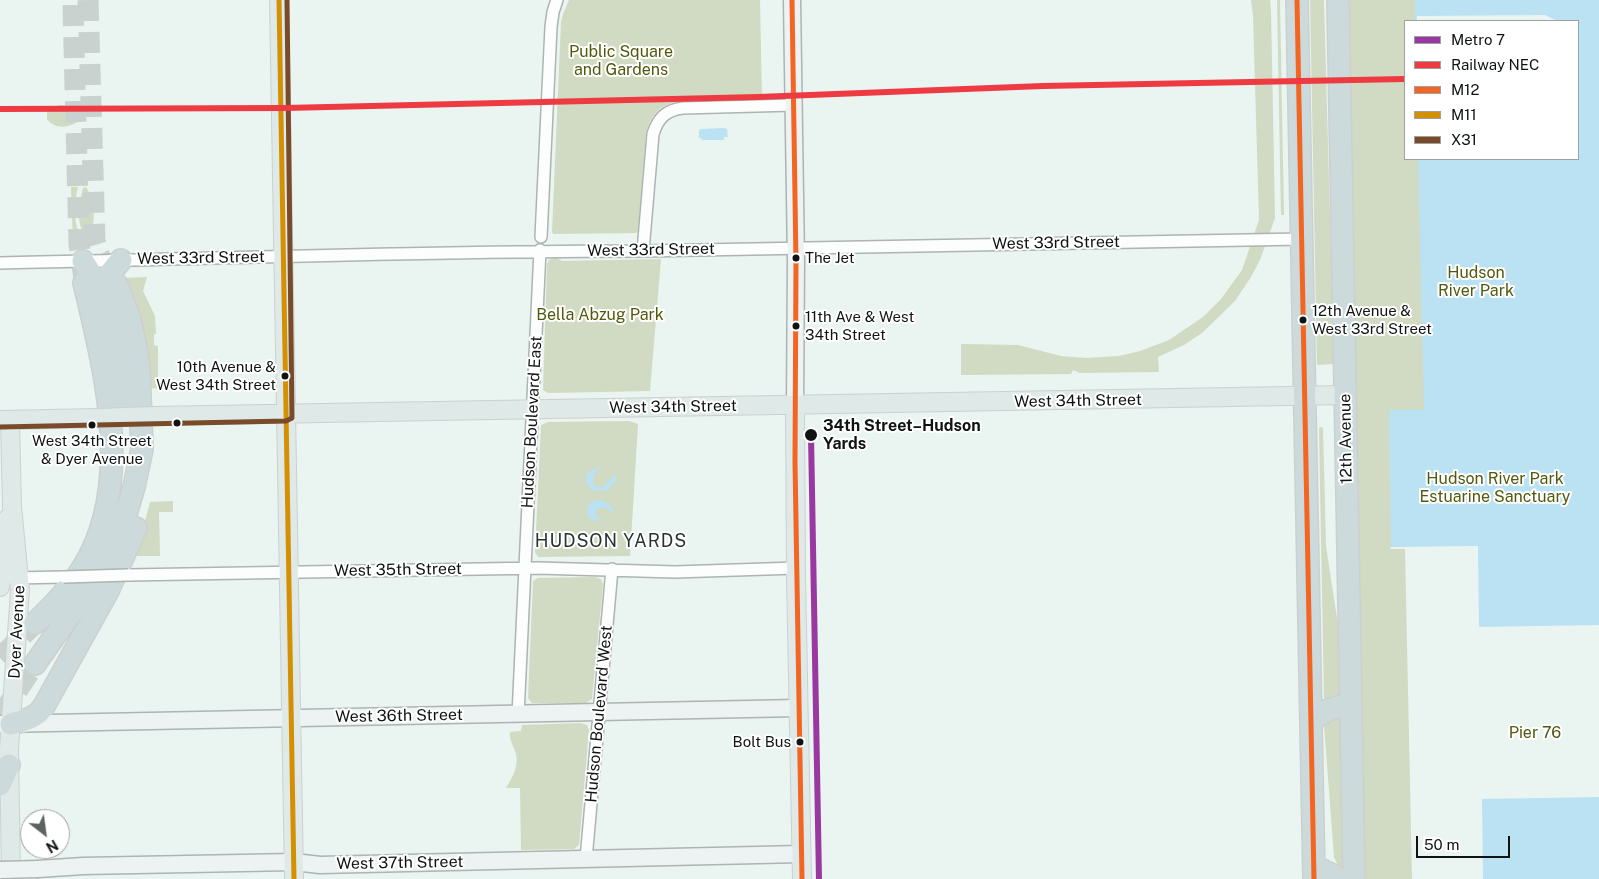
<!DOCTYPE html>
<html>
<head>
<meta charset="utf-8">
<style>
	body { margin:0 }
	#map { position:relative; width:1599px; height:879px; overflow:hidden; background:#eaf4f0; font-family:"Public Sans",sans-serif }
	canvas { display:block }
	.legend { position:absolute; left:1404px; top:20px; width:175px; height:140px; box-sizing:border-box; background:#fff; border:1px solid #9fa1a0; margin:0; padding:6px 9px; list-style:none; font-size:15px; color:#0f1412 }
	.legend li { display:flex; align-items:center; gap:10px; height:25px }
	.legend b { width:25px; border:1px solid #9fa1a0 }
	.north { position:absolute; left:20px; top:809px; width:50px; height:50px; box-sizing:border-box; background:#fff; border:1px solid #9fa1a0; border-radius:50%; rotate:150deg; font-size:14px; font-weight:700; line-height:20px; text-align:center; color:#0f1412 }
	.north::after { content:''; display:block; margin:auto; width:18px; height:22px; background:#5c6260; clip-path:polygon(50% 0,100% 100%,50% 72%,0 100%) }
	.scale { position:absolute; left:1416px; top:836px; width:94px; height:22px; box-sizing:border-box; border:2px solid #0f1412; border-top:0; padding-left:6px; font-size:15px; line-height:18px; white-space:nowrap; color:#0f1412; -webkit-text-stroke:4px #fff; paint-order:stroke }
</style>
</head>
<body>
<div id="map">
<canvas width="1599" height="879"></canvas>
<ul class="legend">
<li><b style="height:6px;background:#9a38a1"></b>Metro 7</li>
<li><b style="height:6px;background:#ee3a41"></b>Railway NEC</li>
<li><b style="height:6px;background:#f26522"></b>M12</li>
<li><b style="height:6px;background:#d49003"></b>M11</li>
<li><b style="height:6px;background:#7a4b2a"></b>X31</li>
</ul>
<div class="north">N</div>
<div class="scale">50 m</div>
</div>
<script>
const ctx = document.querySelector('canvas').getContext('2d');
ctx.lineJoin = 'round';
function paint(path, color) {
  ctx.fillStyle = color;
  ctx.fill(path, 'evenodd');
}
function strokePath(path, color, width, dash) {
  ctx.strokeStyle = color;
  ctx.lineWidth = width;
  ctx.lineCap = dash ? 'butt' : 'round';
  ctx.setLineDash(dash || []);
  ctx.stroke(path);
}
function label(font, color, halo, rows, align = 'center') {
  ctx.font = font + ' "Public Sans",sans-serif';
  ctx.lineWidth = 4;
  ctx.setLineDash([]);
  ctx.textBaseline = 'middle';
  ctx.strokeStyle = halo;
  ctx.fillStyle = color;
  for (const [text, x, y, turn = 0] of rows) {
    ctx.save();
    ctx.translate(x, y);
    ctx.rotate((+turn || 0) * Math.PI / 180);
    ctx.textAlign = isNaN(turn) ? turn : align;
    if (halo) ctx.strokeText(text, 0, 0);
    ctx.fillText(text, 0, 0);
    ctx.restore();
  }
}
paint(new Path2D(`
	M 569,0 L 760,0 L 762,99 C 745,99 728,100 711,100 C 681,100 654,98 646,134 L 638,231 L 636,233 L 553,234 L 552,232 L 561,22 L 563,14 Z
	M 1251,0 L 1270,0 L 1271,11 L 1275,218 L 1260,260 L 1251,277 L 1235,301 L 1202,333 L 1184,345 L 1158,357 L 1159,372 L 1080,373 L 1073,370 L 1071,374 L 961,375 L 961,344 L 1018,345 L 1061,356 L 1086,358 L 1119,356 L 1140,351 L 1169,340 L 1203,317 L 1221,299 L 1242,270 L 1259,220 L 1253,16 Z
	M 1277,0 L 1280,0 L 1284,215 L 1281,215 Z
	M 1310,0 L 1324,0 L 1334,364 L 1317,365 Z
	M 1348,0 L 1599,0 L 1599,879 L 1364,879 ZM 1405,21 L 1578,21 L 1578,159 L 1405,159 Z
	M 60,105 L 70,106 L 79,110 L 82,115 L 80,120 C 70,128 55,130 47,119 L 47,112 L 54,107 Z
	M 71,187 L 78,187 C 73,207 73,224 83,241 L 82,244 L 73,243 Z
	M 86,187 C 95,200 96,221 90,236 L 87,237 C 75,226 79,202 83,188 Z
	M 556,257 L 562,261 L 661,259 L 650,391 L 548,393 L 543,390 L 547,264 L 549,260 Z
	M 147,277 L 143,291 L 155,316 L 156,334 L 154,334 L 154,345 L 158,346 L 158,389 L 151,388 L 149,370 L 123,278 Z
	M 629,421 L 638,424 L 630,556 L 538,557 L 535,552 L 541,425 L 548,422 Z
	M 1321,427 L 1323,428 L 1326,546 L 1340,638 L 1340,695 L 1324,701 L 1319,428 Z
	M 173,501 L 173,512 L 159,512 L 160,556 L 136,556 L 150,502 Z
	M 595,577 L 601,579 L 603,584 L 592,699 L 586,703 L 532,703 L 528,698 L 533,581 L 538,578 Z
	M 1340,717 L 1343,868 L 1343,870 L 1340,870 L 1334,857 L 1324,725 L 1326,721 Z
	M 580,723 L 587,725 L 589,730 L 579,845 L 574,849 L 521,850 L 520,788 L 506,788 C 512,778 519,767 516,754 C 514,746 509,741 510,732 L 521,731 L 522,725 Z`), '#d1dac2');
paint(new Path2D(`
	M 1415,0 L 1599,0 L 1599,879 L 1414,879 L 1408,547 L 1391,547 L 1389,410 L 1424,410 L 1418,159 L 1578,159 L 1578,21 L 1415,21 Z
	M 724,128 L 727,129 L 728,137 L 724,137 L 724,140 L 702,140 L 701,138 L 699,138 L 699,130 L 701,129 Z
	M 597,468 L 601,468 C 593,473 590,481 597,488 L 603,487 L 617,473 L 615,483 L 606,491 L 594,491 C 583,484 583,472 597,468 Z
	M 596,500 C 607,501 612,505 615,514 L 608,509 L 599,507 L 595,513 L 596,516 L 601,519 L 597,521 L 590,519 C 584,511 587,503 596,500 Z`), '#bae2f2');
paint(new Path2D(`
	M 1545,15 L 1558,21 L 1417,21 L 1417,16 Z
	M 1478,546 L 1479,627 L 1599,625 L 1599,797 L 1482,799 L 1483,879 L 1412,879 L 1405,549 L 1390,549 L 1391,547 Z`), '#eaf4f0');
strokePath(new Path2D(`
	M 88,0 L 95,241 L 99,255 L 114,281
	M 73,5 L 79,244 L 84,279
	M 0,658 L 35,623
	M 0,717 L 35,664`), '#c9d2cf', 21, [21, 11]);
const street = new Path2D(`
	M 541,237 L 551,27 L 553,12 L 557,0
	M 643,251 L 653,134 C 658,118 666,110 683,108 L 793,105
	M 0,263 C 214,259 428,251 643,251 L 1302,239
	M 128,575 L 538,568 L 675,572 L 796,568
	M 14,578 L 64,577
	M 518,715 L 540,250
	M 586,859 L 612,569`);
const secondary = new Path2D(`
	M 792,0 L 796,262 L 795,405
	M 0,724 L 798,708
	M 38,869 L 83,866 L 294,862 L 320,865 L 801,854`);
const primary = new Path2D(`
	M 279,0 L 294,879
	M 795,405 L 796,578 L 802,879
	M 152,416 L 1345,395
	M 0,420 L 100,418
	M 10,420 L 12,506 L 20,590 L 9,749 L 11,879
	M 0,587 C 5,564 2,541 8,518`);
const highway = new Path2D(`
	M 1297,0 L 1314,879
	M 1338,0 L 1354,879
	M 121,260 L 107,277 L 105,288 L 124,376 L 129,414
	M 83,261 L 95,280 L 99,296
	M 35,623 C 52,607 69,589 82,569 C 135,486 105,371 84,283
	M 35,664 L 83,596 L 107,558 L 124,521 L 134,487 L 142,449 L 139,370 L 137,352 L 129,316 L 117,285
	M 1312,721 C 1324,710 1335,706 1351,705
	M 11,724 C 24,720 36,719 44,706 L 108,591 L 136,528
	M 0,785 L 9,765
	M 1314,866 L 1341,879`);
strokePath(street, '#adb4b1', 14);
strokePath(secondary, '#adb4b1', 19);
strokePath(primary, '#ccd1cf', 20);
strokePath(highway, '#ccd1cf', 24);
strokePath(street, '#fcfdfd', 11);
strokePath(secondary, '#edf3f3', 16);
strokePath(primary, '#dfe9e8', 18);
strokePath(highway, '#ccdadb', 21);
const streetBridge = new Path2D(`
	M 64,577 L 128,575`);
const secondaryBridge = new Path2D(`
	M 0,870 L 38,869`);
const primaryBridge = new Path2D(`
	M 100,418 L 152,416`);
strokePath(streetBridge, '#adb4b1', 14, []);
strokePath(secondaryBridge, '#adb4b1', 19, []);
strokePath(primaryBridge, '#ccd1cf', 20, []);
strokePath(streetBridge, '#fcfdfd', 11);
strokePath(secondaryBridge, '#edf3f3', 16);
strokePath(primaryBridge, '#dfe9e8', 18);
strokePath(new Path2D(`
	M 792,0 L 796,262 L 795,462 L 802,879
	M 1297,0 L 1314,879`), '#f26522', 5);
strokePath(new Path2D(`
	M 279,0 L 294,879`), '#d49003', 5);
strokePath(new Path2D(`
	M 0,427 L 286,421 L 292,418 L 287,0`), '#7a4b2a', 5);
strokePath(new Path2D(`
	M 0,109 L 285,108 L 758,97 L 1043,86 L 1405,79`), '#ee3a41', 6);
strokePath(new Path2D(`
	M 811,435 L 819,879`), '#9a38a1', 6);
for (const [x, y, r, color] of [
	[796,258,4.5,"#0f1412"],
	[1303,320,4.5,"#0f1412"],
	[796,326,4.5,"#0f1412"],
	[285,376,4.5,"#0f1412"],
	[177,423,4.5,"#0f1412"],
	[92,425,4.5,"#0f1412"],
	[811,435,7,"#0f1412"],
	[800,742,4.5,"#0f1412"]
]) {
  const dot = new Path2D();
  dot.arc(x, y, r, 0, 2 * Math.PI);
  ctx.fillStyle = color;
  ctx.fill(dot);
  strokePath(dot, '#fff', 2);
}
label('15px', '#0f1412', '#fff', [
	["The Jet",805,258],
	["12th Avenue &",1312,311],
	["West 33rd Street",1312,329],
	["11th Ave & West",805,317],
	["34th Street",805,335],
	["10th Avenue &",276,367,"right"],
	["West 34th Street",276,385,"right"],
	["West 34th Street",92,441,"center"],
	["& Dyer Avenue",92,459,"center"],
	["Bolt Bus",791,742,"right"]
], 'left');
label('16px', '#51590d', '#fff', [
	["Public Square",621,52],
	["and Gardens",621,70],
	["Hudson",1476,273],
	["River Park",1476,291],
	["Bella Abzug Park",600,315],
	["Hudson River Park",1495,479],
	["Estuarine Sanctuary",1495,497],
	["Pier 76",1535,733]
]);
label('16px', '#0f1412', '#fff', [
	["West 33rd Street",1056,243,-1],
	["West 33rd Street",651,250,-1],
	["West 33rd Street",201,258,-1],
	["West 34th Street",1078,401,-1],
	["West 34th Street",673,407,-1],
	["Hudson Boulevard East",532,422,-87],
	["12th Avenue",1346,439,-91],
	["West 35th Street",398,570,-1],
	["Dyer Avenue",17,632,-87],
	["Hudson Boulevard West",599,714,-85],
	["West 36th Street",399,716,-1],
	["West 37th Street",400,863,-1]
]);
label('bold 16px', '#0f1412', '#fff', [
	["34th Street–Hudson",823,426],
	["Yards",823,444]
], 'left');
ctx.letterSpacing = '1px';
label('18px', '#27332f', '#fff', [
	["HUDSON YARDS",611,541]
]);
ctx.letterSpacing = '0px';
</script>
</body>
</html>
